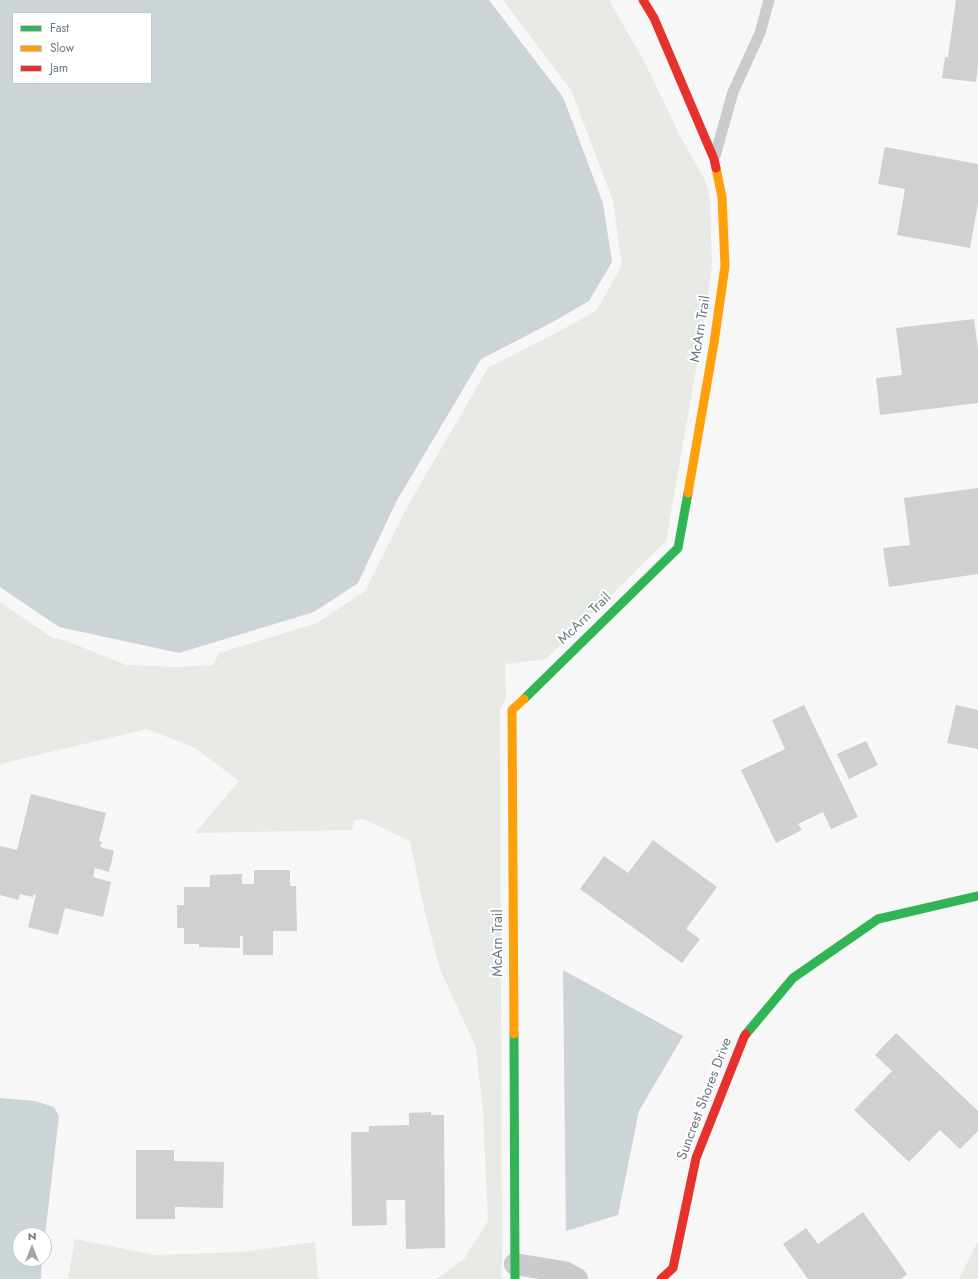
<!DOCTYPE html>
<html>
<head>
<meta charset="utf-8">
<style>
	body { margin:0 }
	#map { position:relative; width:978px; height:1279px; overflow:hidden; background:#f7f7f7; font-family:Jost,sans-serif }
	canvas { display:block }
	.legend { position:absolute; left:12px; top:12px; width:140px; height:72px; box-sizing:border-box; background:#fff; border:1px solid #c3c9ce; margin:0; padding:5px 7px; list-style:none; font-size:12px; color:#697885 }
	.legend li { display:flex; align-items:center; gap:8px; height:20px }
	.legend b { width:20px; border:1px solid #c3c9ce }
	.north { position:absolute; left:12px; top:1227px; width:40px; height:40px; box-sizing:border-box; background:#fff; border:1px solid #c3c9ce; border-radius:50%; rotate:0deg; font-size:11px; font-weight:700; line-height:16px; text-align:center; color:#697885 }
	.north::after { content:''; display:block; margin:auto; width:14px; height:18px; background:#9ba4ad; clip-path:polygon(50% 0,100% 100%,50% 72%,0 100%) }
</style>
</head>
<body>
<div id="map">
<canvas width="978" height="1279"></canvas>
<ul class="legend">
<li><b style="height:5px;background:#30b455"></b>Fast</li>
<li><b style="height:5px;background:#ff9f0a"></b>Slow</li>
<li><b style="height:5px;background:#e5322d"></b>Jam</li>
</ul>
<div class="north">N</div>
</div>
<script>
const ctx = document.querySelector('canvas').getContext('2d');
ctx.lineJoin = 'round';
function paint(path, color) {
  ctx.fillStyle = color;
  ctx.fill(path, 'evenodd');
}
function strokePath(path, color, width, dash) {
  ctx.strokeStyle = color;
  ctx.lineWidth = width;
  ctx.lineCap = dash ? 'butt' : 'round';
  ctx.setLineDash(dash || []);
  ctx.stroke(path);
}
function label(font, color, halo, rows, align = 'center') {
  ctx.font = font + ' Jost,sans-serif';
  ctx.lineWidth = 4;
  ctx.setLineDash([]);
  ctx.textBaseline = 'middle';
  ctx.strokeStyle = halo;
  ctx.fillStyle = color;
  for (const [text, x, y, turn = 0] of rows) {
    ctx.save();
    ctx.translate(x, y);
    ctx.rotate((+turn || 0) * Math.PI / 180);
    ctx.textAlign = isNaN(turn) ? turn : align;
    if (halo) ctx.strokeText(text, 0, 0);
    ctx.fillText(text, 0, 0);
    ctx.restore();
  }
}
paint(new Path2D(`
	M 503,0 L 609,0 L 645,63 L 681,138 L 705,180 L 710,199 L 712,266 L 702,335 L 666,541 L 546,659 L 505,664 L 506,698 L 500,710 L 502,1263 L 501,1276 L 502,1276 L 502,1279 L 436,1279 L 464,1259 L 488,1221 L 483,1111 L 476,1048 L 440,969 L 425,913 L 410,841 L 364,819 L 355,820 L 351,830 L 195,833 L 239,781 L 195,748 L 147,729 L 0,764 L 0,602 L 53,638 L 64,640 L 126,665 L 175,667 L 213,665 L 219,653 L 317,623 L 365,591 L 406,509 L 488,368 L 556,333 L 594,312 L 598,308 L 622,265 L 613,201 L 571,90 Z
	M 75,1239 L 155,1255 L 242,1252 L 315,1242 L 318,1279 L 68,1279 Z
	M 978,1242 L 978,1279 L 959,1279 L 975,1247 Z`), '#e6e9e4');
paint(new Path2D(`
	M 0,0 L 489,0 L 563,97 L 603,203 L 612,262 L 589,301 L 551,323 L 481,359 L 396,502 L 358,583 L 314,612 L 179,653 L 59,627 L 0,587 ZM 13,13 L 151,13 L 151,83 L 13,83 Z
	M 563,970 L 683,1036 L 639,1111 L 618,1215 L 566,1231 Z
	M 0,1098 L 35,1101 L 54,1107 L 59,1116 L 44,1244 L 44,1235 L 20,1235 L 20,1259 L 42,1259 L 41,1279 L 0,1279 Z`), '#cdd4d8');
paint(new Path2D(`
	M 956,0 L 978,0 L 978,64 L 976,82 L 942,78 L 945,57 L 948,57 Z
	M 885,147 L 978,164 L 978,203 L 970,248 L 897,235 L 905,189 L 878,184 Z
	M 974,319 L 978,350 L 978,403 L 880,415 L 876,378 L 902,375 L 896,328 Z
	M 978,488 L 978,574 L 889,587 L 883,548 L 910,545 L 904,498 Z
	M 804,705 L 858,817 L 831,829 L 823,812 L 798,824 L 802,830 L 776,843 L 741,770 L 785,749 L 772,720 Z
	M 956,705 L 978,710 L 978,749 L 947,743 Z
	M 866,741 L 878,765 L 849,779 L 837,754 Z
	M 31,794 L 106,813 L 99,841 L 102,842 L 100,847 L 114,851 L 109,872 L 95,868 L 93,877 L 111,882 L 103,917 L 65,908 L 58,935 L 28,927 L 36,895 L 33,894 L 33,897 L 20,894 L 18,900 L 0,895 L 0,846 L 17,850 Z
	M 653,840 L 717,887 L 686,929 L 700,939 L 682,963 L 580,889 L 604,856 L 628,873 Z
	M 254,870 L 290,870 L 290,886 L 296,886 L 297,931 L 273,931 L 273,955 L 243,955 L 243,936 L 240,936 L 240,948 L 199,947 L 199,944 L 184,944 L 184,928 L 177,928 L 177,905 L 184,905 L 184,887 L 210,887 L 210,875 L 242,874 L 242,884 L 254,884 Z
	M 896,1033 L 978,1111 L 978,1131 L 960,1149 L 940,1130 L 909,1162 L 854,1110 L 892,1071 L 875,1055 Z
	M 431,1112 L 431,1115 L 444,1115 L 445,1248 L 406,1249 L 405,1200 L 386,1200 L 387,1225 L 352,1226 L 351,1132 L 369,1132 L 369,1126 L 409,1125 L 409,1113 Z
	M 136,1150 L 174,1150 L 174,1161 L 224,1162 L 223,1208 L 175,1207 L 175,1219 L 136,1219 Z
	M 863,1212 L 907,1274 L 901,1279 L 808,1279 L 783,1244 L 806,1228 L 818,1244 Z`), '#ced0d1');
strokePath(new Path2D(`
	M 715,156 L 733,92 L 760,33 L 769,0`), '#cacbcc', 11);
strokePath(new Path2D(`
	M 515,1264 L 564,1272 L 577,1279`), '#cacbcc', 22);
strokePath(new Path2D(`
	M 524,699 L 678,548 L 688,493
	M 514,1034 L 515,1279
	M 746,1034 L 793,978 L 878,919 L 978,896`), '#30b455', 9);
strokePath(new Path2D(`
	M 688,493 L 714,343 L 725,266 L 722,197 L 716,168
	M 514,1034 L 512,710 L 524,699`), '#ff9f0a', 9);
strokePath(new Path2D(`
	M 643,0 L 654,18 L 714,159 L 716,168
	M 661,1279 L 673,1268 L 696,1158 L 744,1037 L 746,1034`), '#e5322d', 9);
label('14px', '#697885', '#fff', [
	["McArn Trail",701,329,-81],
	["McArn Trail",585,619,-44],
	["McArn Trail",499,943,-90],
	["Suncrest Shores Drive",705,1099,-69]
]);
</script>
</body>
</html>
